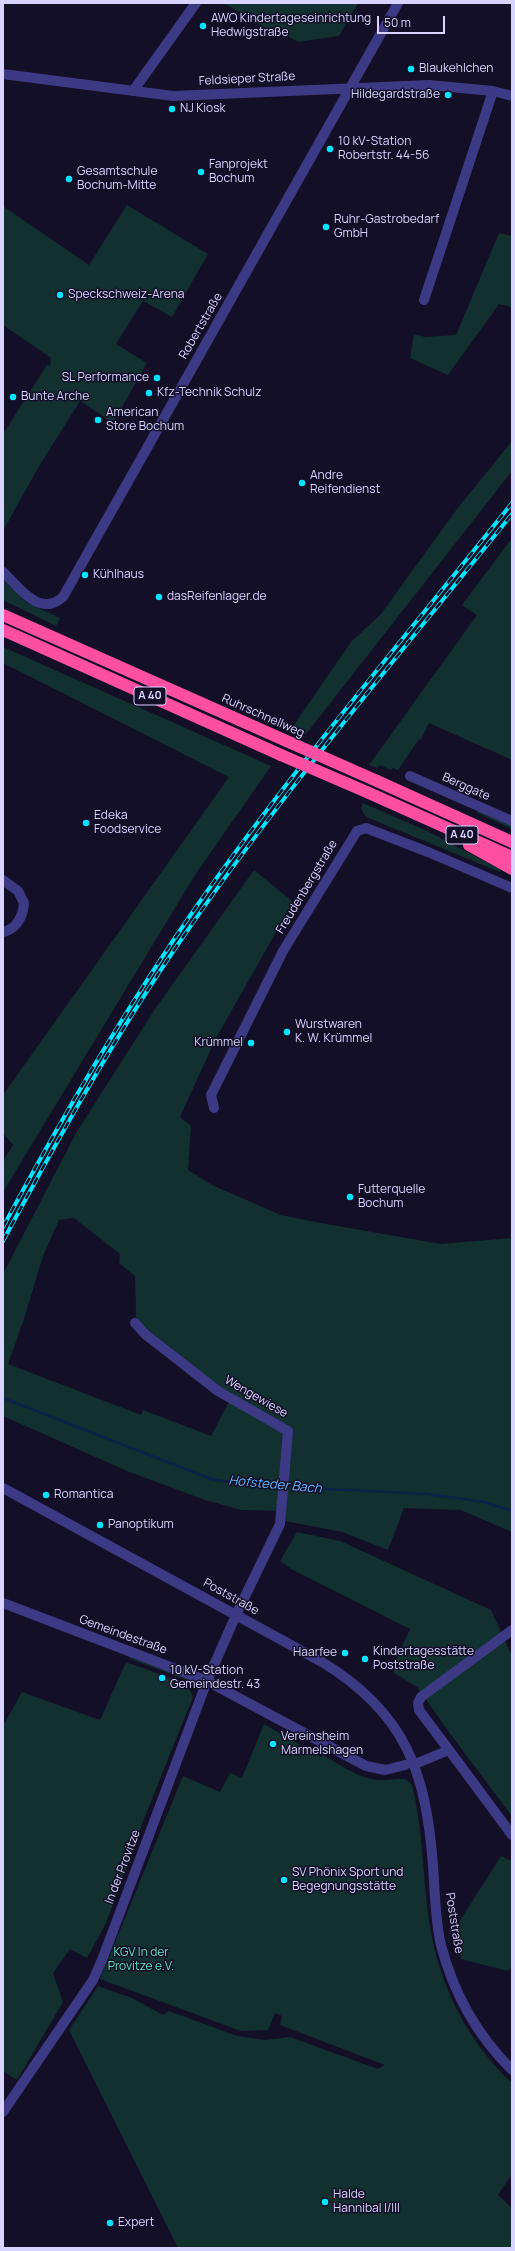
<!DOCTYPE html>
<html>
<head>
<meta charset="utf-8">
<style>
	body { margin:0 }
	#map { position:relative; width:515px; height:2251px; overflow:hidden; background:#130f26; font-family:Manrope,sans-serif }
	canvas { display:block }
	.frame { position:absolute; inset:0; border:4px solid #d9d4ff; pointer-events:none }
	.scale { position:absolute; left:377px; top:16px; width:68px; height:18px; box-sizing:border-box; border:2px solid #d9d4ff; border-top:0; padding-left:5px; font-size:12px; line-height:14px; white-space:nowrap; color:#d9d4ff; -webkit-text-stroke:3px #130f26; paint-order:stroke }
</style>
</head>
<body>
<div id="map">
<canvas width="515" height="2251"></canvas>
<div class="frame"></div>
<div class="scale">50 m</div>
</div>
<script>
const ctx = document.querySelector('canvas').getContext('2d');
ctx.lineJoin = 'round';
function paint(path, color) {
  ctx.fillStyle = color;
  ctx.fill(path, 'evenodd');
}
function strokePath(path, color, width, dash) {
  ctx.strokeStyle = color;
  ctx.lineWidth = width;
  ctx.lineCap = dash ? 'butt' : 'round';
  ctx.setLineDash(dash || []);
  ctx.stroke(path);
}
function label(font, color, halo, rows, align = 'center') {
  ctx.font = font + ' Manrope,sans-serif';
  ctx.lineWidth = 3;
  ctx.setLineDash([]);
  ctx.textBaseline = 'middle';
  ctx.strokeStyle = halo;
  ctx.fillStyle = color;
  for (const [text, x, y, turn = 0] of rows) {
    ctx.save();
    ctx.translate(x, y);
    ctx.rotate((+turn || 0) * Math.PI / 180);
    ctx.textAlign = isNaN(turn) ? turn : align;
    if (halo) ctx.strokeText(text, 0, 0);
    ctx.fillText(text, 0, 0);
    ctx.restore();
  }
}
paint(new Path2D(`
	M 224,3 L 358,3 L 339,36 L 298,42 L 272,27 L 270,31 Z
	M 127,205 L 208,254 L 172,317 L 143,301 L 116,344 L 147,363 L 113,423 L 80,401 L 38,468 L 3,531 L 3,434 L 47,365 L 50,366 L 51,358 L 3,325 L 3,206 L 89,265 Z
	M 499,233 L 512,236 L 512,307 L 499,304 L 448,375 L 410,358 L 414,334 L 425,337 L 456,335 Z
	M 512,441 L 512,471 L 306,734 L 291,729 L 351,642 L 381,614 L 457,509 Z
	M 512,538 L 512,760 L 429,723 L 421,740 L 419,739 L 398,770 L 393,768 L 391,770 L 380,765 L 377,768 L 369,765 L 477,615 L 462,605 Z
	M 3,580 L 27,603 L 58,617 L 60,619 L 56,626 L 3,600 Z
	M 3,647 L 271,766 L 195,875 L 3,1192 L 3,1161 L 13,1145 L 3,1133 L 3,1095 L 229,777 L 3,663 Z
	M 363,803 L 429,832 L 501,870 L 500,872 L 366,817 L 361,809 Z
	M 478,811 L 512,825 L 512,829 L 476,812 Z
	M 254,870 L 293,902 L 215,1040 L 180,1117 L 191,1126 L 188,1170 L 214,1186 L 281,1215 L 315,1222 L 441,1244 L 512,1238 L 512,1532 L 461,1510 L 404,1508 L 388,1550 L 342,1532 L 285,1521 L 286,1511 L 242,1510 L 205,1500 L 127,1471 L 3,1416 L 3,1274 L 76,1133 L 155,1009 ZM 74,1218 L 120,1254 L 119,1263 L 135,1276 L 136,1320 L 232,1396 L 211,1436 L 143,1410 L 141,1415 L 8,1364 L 24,1319 L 43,1256 L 59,1220 Z
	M 297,1532 L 340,1541 L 491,1610 L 512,1656 L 512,1816 L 451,1735 L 417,1687 L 394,1673 L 394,1664 L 410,1629 L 293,1570 L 280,1561 Z
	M 129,1657 L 191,1679 L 190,1681 L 130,1659 Z
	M 126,1662 L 187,1684 L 193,1697 L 144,1819 L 106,1923 L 87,1958 L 70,1949 L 53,1973 L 63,2002 L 17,2080 L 3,2071 L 3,1726 L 22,1692 L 100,1720 Z
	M 264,1724 L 321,1757 L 323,1755 C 341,1765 359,1779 380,1780 C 393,1781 403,1774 412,1785 C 424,1832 422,1880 430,1927 C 440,1986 467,2041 512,2083 L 512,2174 L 498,2195 L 512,2208 L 512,2248 L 178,2248 L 69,2030 L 98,1986 L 132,1998 L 163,2015 L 169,2011 L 237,2036 L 265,2040 L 290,2037 L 378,2069 L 385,2065 L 280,2025 L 282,2016 L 275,2013 L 268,2030 L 241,2031 L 100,1979 L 183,1776 L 220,1792 L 230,1773 L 242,1778 Z
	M 501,1856 L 512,1861 L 512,1967 L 508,1971 L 461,1959 L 456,1927 Z`), '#12302f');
strokePath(new Path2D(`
	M 3,1398 L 211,1479 L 248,1485 L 281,1487
	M 286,1487 L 428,1494 L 484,1502 L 512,1511`), '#0c2248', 2.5);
strokePath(new Path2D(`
	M 3,74 L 173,96 L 429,85 L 493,91 L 512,96
	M 133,91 L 196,3
	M 424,300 L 493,91
	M 3,572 C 20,588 39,618 63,597 L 398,3
	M 410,776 L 512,821
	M 3,880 L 18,891 L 24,903 C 23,916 17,929 3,932
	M 214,1108 L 211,1095 L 283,951 L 357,831 L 366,828 L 428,852 L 512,888
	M 3,1488 L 322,1662 C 406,1713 426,1772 433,1866 C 435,1892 435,1920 441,1945 C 453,1992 477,2035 512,2070
	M 3,1603 L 207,1681 L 366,1766 L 385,1770 L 405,1765
	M 449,1750 L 419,1710 L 418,1703 L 421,1697 L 512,1630
	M 415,1764 L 449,1750 L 512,1835
	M 3,2112 L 93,1980 L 102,1960 L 207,1681 L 236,1615 L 280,1524 L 288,1431 L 218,1391 L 145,1334 L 135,1323`), '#3d3a85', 10);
strokePath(new Path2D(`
	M 3,615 L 291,743
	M 3,630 L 281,755
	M 377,781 L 512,842
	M 369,793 L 512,857
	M 469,845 L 512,869`), '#ff4fa3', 12);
const rail = new Path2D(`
	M 3,1227 C 62,1117 125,1009 196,907 C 294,767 406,636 512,503
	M 3,1241 C 59,1137 116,1034 183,937 C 284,790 401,653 512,514`);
strokePath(rail, '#00e5ff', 4);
strokePath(rail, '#130f26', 2.5, [8]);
strokePath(new Path2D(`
	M 291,743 L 377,781
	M 281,755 L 369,793`), '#ff4fa3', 12);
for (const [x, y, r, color] of [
	[203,26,4,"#00e5ff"],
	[411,69,4,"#00e5ff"],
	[448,95,4,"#00e5ff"],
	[172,109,4,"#00e5ff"],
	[330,149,4,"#00e5ff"],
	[201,172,4,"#00e5ff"],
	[69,179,4,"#00e5ff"],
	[326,227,4,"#00e5ff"],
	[60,295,4,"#00e5ff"],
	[157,378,4,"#00e5ff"],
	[149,393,4,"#00e5ff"],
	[13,397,4,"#00e5ff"],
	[98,420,4,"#00e5ff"],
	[302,483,4,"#00e5ff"],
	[85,575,4,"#00e5ff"],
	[159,597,4,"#00e5ff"],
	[86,823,4,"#00e5ff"],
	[287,1032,4,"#00e5ff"],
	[251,1043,4,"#00e5ff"],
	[350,1197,4,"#00e5ff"],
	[46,1495,4,"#00e5ff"],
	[100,1525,4,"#00e5ff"],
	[345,1653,4,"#00e5ff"],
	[365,1659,4,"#00e5ff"],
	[162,1678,4,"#00e5ff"],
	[273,1744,4,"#00e5ff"],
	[284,1880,4,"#00e5ff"],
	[325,2202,4,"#00e5ff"],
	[110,2223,4,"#00e5ff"]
]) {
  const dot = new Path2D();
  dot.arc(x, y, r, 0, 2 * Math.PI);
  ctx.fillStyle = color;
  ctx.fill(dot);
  strokePath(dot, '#130f26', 1.5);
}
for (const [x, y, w] of [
	[150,696,32],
	[462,835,32]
]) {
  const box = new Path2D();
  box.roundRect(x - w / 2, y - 9, w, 18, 3);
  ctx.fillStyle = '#130f26';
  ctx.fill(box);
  strokePath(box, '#d9d4ff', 1);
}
label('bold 11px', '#d9d4ff', null, [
	["A 40",150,696],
	["A 40",462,835]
]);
label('12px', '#d9d4ff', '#130f26', [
	["AWO Kindertageseinrichtung",211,19],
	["Hedwigstraße",211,33],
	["Blaukehlchen",419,69],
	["Hildegardstraße",440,95,"right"],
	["NJ Kiosk",180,109],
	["10 kV-Station",338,142],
	["Robertstr. 44-56",338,156],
	["Fanprojekt",209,165],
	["Bochum",209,179],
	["Gesamtschule",77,172],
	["Bochum-Mitte",77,186],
	["Ruhr-Gastrobedarf",334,220],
	["GmbH",334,234],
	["Speckschweiz-Arena",68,295],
	["SL Performance",149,378,"right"],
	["Kfz-Technik Schulz",157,393],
	["Bunte Arche",21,397],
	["American",106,413],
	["Store Bochum",106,427],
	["Andre",310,476],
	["Reifendienst",310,490],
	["Kühlhaus",93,575],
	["dasReifenlager.de",167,597],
	["Edeka",94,816],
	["Foodservice",94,830],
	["Wurstwaren",295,1025],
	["K. W. Krümmel",295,1039],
	["Krümmel",243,1043,"right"],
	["Futterquelle",358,1190],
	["Bochum",358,1204],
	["Romantica",54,1495],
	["Panoptikum",108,1525],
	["Kindertagesstätte",373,1652],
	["Poststraße",373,1666],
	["Haarfee",337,1653,"right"],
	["10 kV-Station",170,1671],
	["Gemeindestr. 43",170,1685],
	["Vereinsheim",281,1737],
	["Marmelshagen",281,1751],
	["SV Phönix Sport und",292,1873],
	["Begegnungsstätte",292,1887],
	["Halde",333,2195],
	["Hannibal I/III",333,2209],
	["Expert",118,2223]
], 'left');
label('12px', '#d9d4ff', '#130f26', [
	["Feldsieper Straße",247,79,-3],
	["Robertstraße",201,326,-60],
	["Ruhrschnellweg",263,716,24],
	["Berggate",466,787,24],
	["Freudenbergstraße",307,887,-59],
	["Wengewiese",256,1397,30],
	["Poststraße",231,1597,29],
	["Gemeindestraße",123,1635,20],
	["In der Provitze",123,1867,-69],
	["Poststraße",454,1923,81]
]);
label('12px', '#5fe0c0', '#130f26', [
	["KGV In der",141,1953],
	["Provitze e.V.",141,1967]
]);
label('italic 13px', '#62b6ff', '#130f26', [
	["Hofsteder Bach",275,1485,5]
]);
</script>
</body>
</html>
